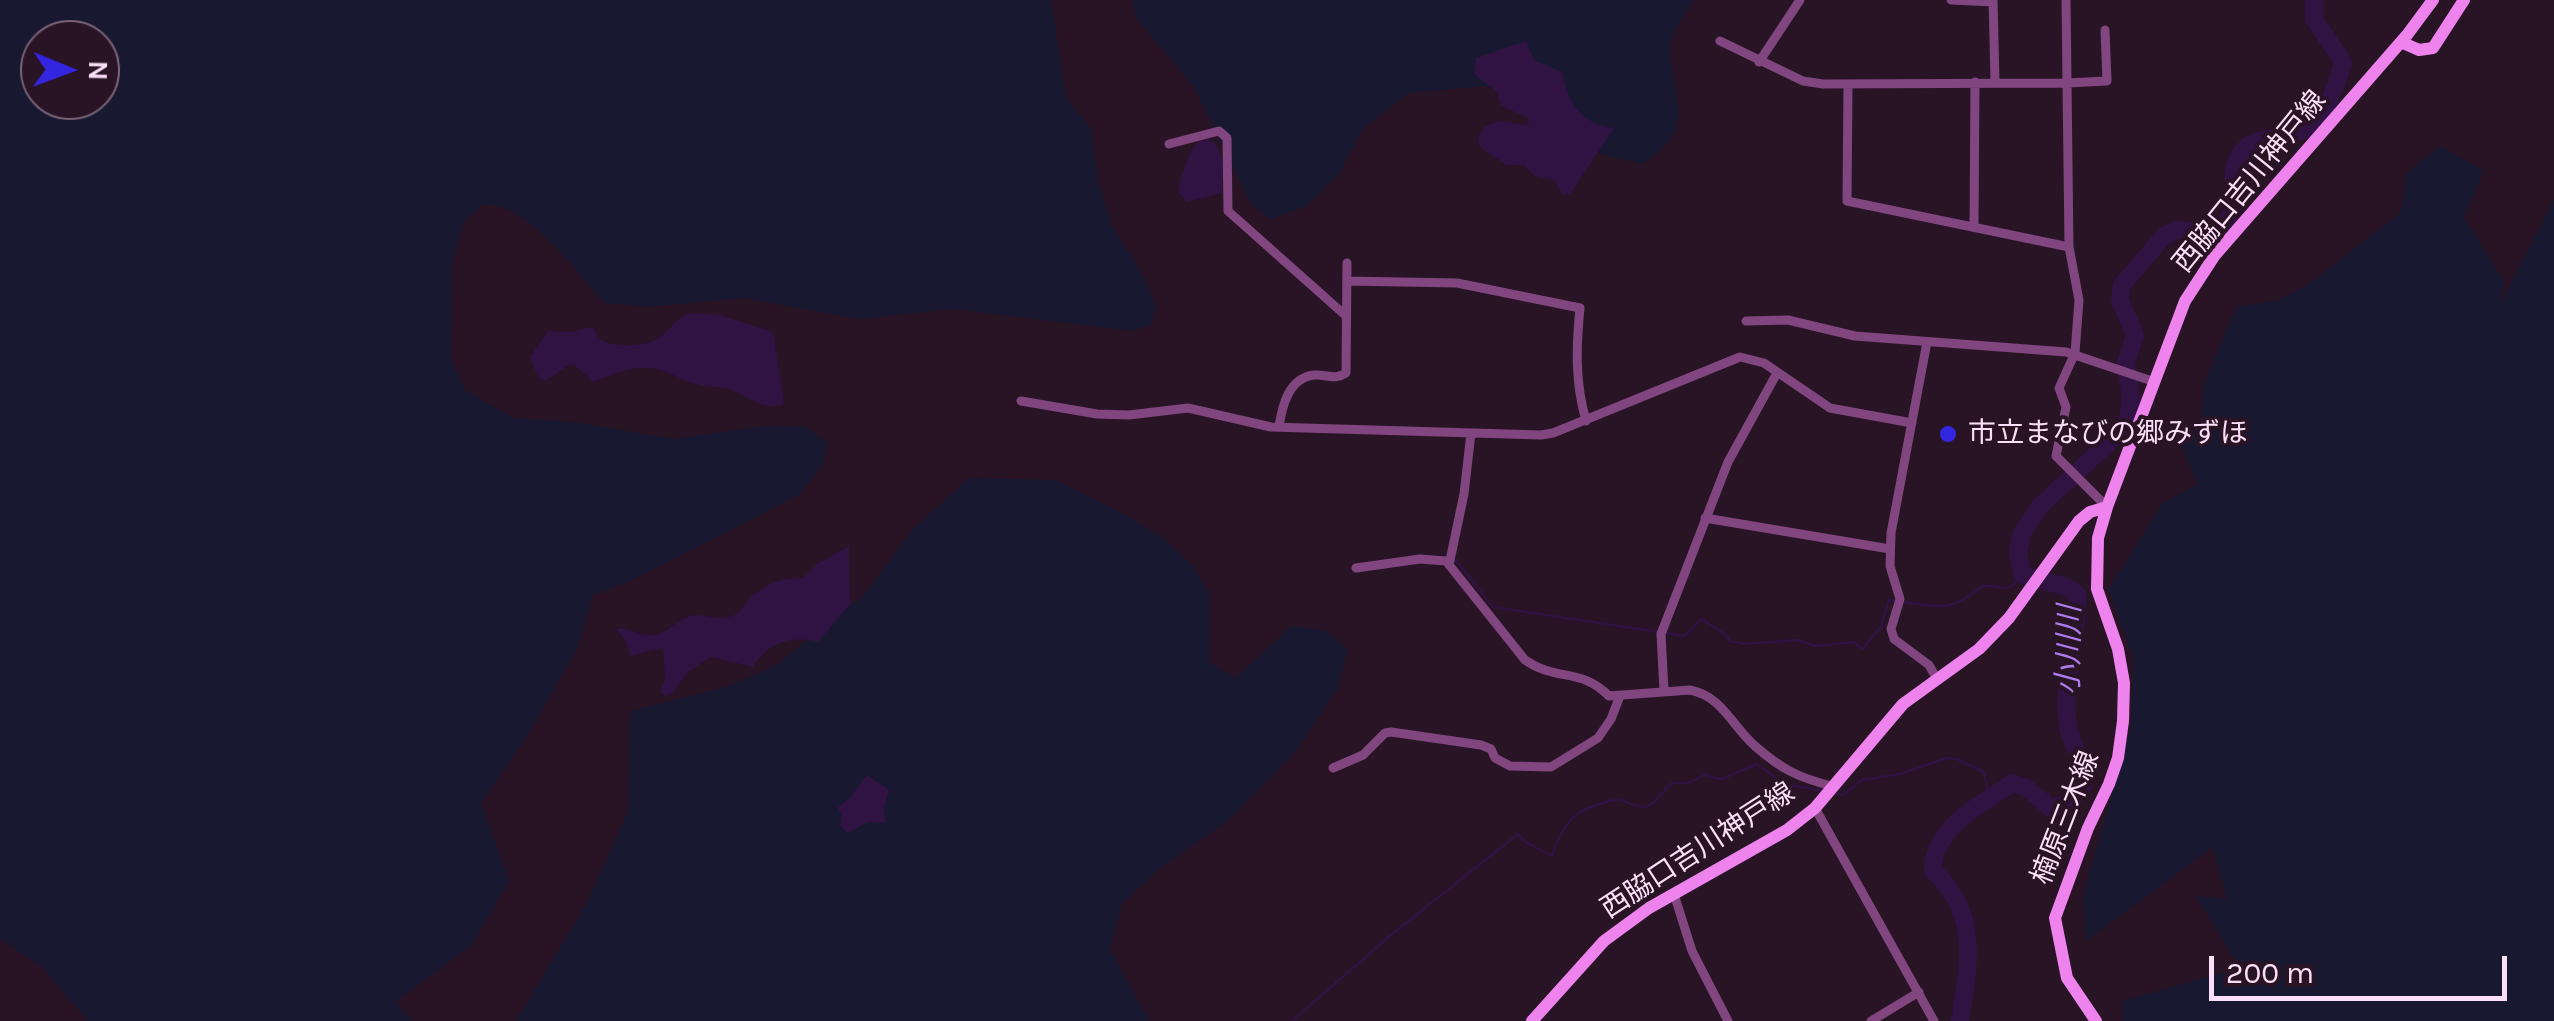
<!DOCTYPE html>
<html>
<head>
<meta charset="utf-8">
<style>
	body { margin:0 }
	#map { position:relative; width:2554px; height:1021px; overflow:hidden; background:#281425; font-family:Karla,sans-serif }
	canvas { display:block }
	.north { position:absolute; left:20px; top:20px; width:100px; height:100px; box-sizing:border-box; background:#281425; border:2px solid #7c6579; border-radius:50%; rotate:91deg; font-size:28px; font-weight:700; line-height:40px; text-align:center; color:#fbdff8 }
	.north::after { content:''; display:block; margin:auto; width:35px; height:45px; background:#3425e1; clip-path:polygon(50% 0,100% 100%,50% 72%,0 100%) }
	.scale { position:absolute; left:2209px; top:956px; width:298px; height:45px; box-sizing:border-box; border:5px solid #fbdff8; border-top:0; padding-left:12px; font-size:30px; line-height:35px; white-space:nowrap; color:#fbdff8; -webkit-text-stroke:8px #281425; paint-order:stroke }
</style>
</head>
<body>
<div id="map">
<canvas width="2554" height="1021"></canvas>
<div class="north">N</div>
<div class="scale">200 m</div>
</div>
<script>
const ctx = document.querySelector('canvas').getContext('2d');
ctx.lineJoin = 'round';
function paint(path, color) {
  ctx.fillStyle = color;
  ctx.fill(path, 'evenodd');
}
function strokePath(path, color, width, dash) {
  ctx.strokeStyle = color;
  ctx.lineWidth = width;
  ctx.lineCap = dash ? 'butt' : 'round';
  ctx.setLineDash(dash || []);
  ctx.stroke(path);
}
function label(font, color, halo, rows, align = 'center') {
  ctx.font = font + ' Karla,"Noto Sans JP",sans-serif';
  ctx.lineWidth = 8;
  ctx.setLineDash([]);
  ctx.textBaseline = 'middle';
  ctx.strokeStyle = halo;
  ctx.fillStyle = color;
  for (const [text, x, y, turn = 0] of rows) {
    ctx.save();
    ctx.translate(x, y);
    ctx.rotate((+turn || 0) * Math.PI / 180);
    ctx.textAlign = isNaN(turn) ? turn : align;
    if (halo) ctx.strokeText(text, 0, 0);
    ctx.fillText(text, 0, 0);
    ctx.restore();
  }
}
paint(new Path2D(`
	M 0,0 L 1051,0 L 1066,98 L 1091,128 L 1098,181 L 1112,226 L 1141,272 L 1156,306 L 1152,324 L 1133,331 L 953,309 L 859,319 L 744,298 L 646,307 L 605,303 C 574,271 530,204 483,204 L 464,222 L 452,263 L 451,360 L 465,390 L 513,418 L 573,422 L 674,439 L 764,426 L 805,427 L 827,442 L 823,464 L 800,494 L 630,581 L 593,595 L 577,649 L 529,733 L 481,803 L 509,881 L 472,945 L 395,1002 L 412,1021 L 88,1021 L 42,967 L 0,939 ZM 40,40 L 100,40 L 100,100 L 40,100 Z
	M 1132,0 L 1694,0 C 1687,13 1672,29 1671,42 C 1668,98 1703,125 1642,164 L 1590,151 L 1527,102 L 1487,86 L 1408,93 L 1363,129 L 1339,174 L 1307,206 L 1271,219 L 1251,205 L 1194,87 L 1136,18 Z
	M 2441,146 L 2484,171 L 2464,217 L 2504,282 L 2500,305 L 2554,199 L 2554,1021 L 2123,1021 L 2122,1001 L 2240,968 L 2196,896 L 2227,899 L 2213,847 L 2086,941 L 2083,896 L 2131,726 L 2134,660 L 2109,589 L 2162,504 L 2197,484 L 2180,440 L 2201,420 L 2204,384 L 2236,307 L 2279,300 L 2313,281 L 2401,212 L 2407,172 Z
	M 969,478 L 1055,480 L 1125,515 L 1163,538 L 1192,565 L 1210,595 L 1209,662 L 1235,678 L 1292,626 L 1326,631 L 1348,650 L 1336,691 L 1297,750 L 1229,820 L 1160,868 L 1122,904 L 1110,949 L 1149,1021 L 516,1021 L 585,906 L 628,812 L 630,711 L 726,687 L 775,666 L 866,593 L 912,530 Z`), '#181931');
paint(new Path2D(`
	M 1526,41 L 1534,60 L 1562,72 C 1568,102 1580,124 1614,128 L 1570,194 L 1562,195 L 1555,180 L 1534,176 L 1524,165 L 1506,165 L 1480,147 L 1478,140 L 1485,126 L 1499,121 L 1528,125 L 1529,118 L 1501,106 L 1496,91 L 1474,74 L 1476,58 Z
	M 1211,140 C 1227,153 1222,174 1222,193 L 1187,202 L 1179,193 C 1178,184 1189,152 1195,145 C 1200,140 1205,140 1211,140 Z
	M 688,314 L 716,314 L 773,332 L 784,404 C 761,411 751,398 732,390 C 722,386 710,388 700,385 C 684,382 670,371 655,369 C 634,364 613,375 593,382 L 576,366 L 569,365 L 545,381 L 538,378 L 530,357 L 548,331 L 570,332 L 592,327 C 594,329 599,339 602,340 C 613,348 646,346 657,339 C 669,332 675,319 688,314 Z
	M 849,546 L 850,604 L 818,642 C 794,634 766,644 753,667 L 711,657 L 688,672 L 672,694 L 665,696 L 660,691 L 665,680 L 663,648 L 630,656 L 626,641 L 616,629 C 630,626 641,638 655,635 C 667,633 677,620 690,616 C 701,612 716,621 729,617 C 741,614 744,603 752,596 C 767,583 784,577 803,578 L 817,564 Z
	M 867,775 L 889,790 L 884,808 L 886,823 L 868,822 L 848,833 L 840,826 L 842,818 L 838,807 L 848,800 Z`), '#301243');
strokePath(new Path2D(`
	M 1456,560 L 1493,607 L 1685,636 L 1701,619 L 1725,634 L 1730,641 L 1744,644 L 1797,640 L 1816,646 L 1854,642 L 1862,649 L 1881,627 L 1889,600 L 1894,601
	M 1902,602 C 1939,607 1953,612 1982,586 C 2004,584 2006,597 2022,575
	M 1832,793 L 1843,795 L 1862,780 L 1900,774 L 1947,758 L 1957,759 L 1984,772 L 1989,800
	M 1292,1021 L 1391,935 L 1518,834 L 1524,841 L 1552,856 C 1565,816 1578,808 1620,799 C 1652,815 1648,806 1672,783 L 1688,783 L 1704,775 L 1722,779 L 1757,764 L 1784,784 L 1824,791`), '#301243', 2.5);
strokePath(new Path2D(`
	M 1960,1021 C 1969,966 1980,912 1933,871 C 1934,825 1979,807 2012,783 L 2025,787 L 2052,809 C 2064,803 2077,800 2082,787 C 2090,767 2071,746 2068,727 C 2061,683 2079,638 2077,594 L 2067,587 L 2022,575 L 2018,552 L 2022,533 L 2040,506 L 2115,437 L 2128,418 L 2131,399 L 2126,363 L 2135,335 L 2120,300 L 2122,285 L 2164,236 L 2176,230 L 2216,233 C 2253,198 2221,186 2240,155 C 2254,132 2285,141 2305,129 C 2327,117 2337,84 2343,62 L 2314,19 L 2314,0`), '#301243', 18);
strokePath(new Path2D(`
	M 1951,0 L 1993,2
	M 1993,0 L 1995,82
	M 2066,0 L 2069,247 L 2079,300 L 2075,353 L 2059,388 L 2066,407 L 2056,456 L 2107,507
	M 1720,41 L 1803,81 L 1823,84 L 2067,83 L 2107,81 L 2105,30
	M 1759,62 L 1800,0
	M 1848,84 L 1847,201 L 2069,247
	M 1169,144 L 1219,131 L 1227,138 L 1228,211 L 1346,316
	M 1974,227 L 1975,82
	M 1347,281 L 1457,283 L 1580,308 C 1576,348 1575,382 1586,421
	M 1746,321 L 1788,320 L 1855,336 L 2066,352 L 2155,382
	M 1927,342 L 1891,533 L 1890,566 L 1900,599 L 1891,629 L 1894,639 L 1929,665 L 1937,679
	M 1021,401 L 1097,414 L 1129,415 L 1188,408 L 1271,427 L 1541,435 L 1553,433 L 1740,357 L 1764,363 L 1830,408 L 1912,423
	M 1279,427 C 1282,407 1288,378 1314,375 C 1327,374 1334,381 1346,373 L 1347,263
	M 1705,518 L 1890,549
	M 1449,565 L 1464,494 L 1471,433
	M 1356,568 L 1420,559 L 1446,561 L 1525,660 C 1557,682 1580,667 1609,696 L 1690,690 C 1722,696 1732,726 1755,746 C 1781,769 1799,778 1832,786
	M 1664,691 L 1661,634 L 1728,462 L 1777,373
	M 1333,768 L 1363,755 L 1385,733 L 1391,732 L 1481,745 L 1491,749 L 1495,758 L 1510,766 L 1551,767 L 1598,738 L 1611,719 L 1620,696
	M 1815,808 L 1934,1021
	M 1674,894 L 1692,951 L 1728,1021
	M 1871,1021 L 1919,992`), '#814580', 9);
strokePath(new Path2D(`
	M 2401,42 L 2419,50 L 2433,48 L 2464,0
	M 1532,1021 L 1604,941 L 1649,908 L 1787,830 L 1815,808 L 1903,704 L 1979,649 L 2009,618 L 2079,521 L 2090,512 L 2107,507
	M 2096,1021 L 2067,978 L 2055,918 L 2088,828 L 2109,784 L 2118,758 L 2123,721 L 2124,683 L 2118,649 L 2097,589 L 2098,538 L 2107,507 L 2185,301 L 2215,255 L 2407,35 L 2433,0`), '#ee83ee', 12);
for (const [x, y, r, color] of [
	[1948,434,10,"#3425e1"]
]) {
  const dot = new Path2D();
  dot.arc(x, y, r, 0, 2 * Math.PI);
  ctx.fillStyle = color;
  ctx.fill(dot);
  strokePath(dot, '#281425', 4);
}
label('28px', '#fbdff8', '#281425', [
	["西脇口吉川神戸線",2250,182,-51],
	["楠原三木線",2066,818,-69],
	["西脇口吉川神戸線",1698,851,-33]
]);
label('28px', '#fbdff8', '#281425', [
	["市立まなびの郷みずほ",1968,434]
], 'left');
label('italic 30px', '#ae7bed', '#281425', [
	["小川川",2070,650,-89]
]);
</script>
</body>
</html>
